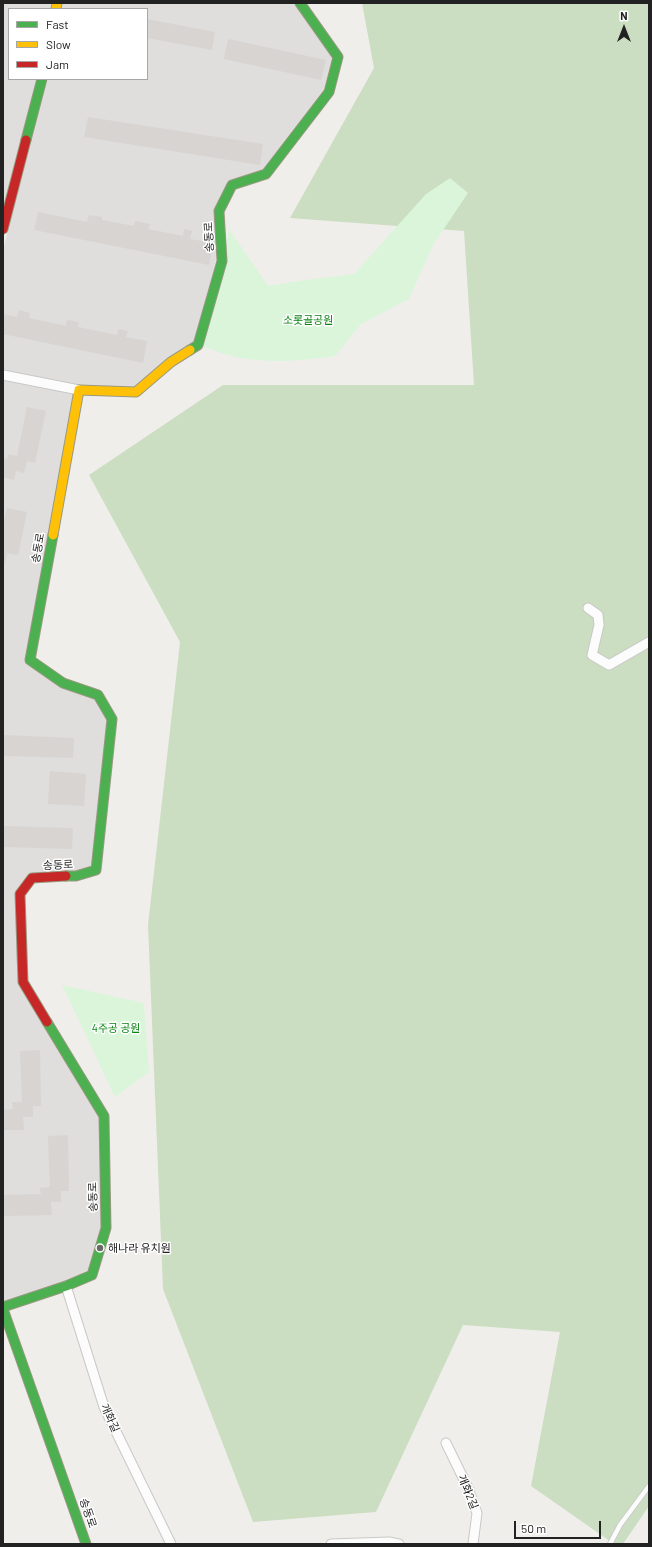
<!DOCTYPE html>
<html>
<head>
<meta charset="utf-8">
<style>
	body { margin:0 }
	#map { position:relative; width:652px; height:1547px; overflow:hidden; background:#f0eeeb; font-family:Barlow,sans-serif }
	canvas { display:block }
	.frame { position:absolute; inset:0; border:4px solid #222; pointer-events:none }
	.legend { position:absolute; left:8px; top:8px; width:140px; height:72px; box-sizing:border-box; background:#fff; border:1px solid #a7a7a7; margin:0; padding:5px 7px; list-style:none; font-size:12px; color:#222 }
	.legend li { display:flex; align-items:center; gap:8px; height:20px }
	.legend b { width:20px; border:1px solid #a7a7a7 }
	.north { position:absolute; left:604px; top:8px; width:40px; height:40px; -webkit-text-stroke:3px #fff; paint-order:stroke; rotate:0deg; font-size:11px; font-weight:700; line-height:16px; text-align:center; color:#222 }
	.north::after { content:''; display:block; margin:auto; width:14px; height:18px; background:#222; clip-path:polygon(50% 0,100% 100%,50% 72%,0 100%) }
	.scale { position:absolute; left:514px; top:1521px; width:87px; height:18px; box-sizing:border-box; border:2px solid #222; border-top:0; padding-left:5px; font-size:12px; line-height:14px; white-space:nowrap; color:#222; -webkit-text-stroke:3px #fff; paint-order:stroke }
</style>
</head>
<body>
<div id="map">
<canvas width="652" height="1547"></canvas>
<div class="frame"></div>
<ul class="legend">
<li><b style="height:5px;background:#4caf50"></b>Fast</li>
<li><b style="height:5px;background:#ffc107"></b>Slow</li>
<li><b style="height:5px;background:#c62828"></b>Jam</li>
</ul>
<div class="north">N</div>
<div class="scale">50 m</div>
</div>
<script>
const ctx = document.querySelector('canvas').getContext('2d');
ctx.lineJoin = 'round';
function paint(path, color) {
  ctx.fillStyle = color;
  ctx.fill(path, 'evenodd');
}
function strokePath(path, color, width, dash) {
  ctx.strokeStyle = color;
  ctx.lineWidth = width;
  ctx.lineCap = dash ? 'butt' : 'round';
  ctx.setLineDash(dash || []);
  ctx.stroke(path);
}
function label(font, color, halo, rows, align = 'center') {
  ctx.font = font + ' Barlow,"Noto Sans KR",sans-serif';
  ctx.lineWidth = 3;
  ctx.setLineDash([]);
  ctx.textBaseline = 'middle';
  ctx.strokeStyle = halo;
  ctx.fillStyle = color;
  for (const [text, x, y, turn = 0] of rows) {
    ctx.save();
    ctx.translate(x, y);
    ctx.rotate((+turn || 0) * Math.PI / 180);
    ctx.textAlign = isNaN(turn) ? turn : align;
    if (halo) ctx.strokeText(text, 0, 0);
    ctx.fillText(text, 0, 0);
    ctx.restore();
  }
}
paint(new Path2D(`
	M 3,3 L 57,3 L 56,9 L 9,9 L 9,79 L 42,79 L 3,229 Z
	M 62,3 L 294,3 L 332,58 L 324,89 L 262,170 L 228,181 L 216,260 L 194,342 L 134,387 L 79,385 L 3,370 L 3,250 L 48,79 L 147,79 L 147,9 L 62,9 Z
	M 3,375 L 79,390 L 30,660 L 98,695 L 112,719 L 96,870 L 32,878 L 20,894 L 23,982 L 104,1116 L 106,1228 L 92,1275 L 3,1307 Z`), '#dfdedc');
paint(new Path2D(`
	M 362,3 L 649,3 L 649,1506 L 623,1544 L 614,1544 L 531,1486 L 560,1332 L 463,1325 L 376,1512 L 253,1522 L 163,1289 L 148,925 L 180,642 L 89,475 L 223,385 L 474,385 L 464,231 L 290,218 L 374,68 Z`), '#cbdec1');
paint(new Path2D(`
	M 450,178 L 468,193 L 433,245 L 409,299 L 361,324 L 335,356 C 292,363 243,365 203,346 L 225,258 L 229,229 L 268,286 L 305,280 L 354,274 L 426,194 Z
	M 62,985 L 144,1003 L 149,1072 L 115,1097 Z`), '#daf5da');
paint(new Path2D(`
	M 147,19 L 215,32 L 212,50 L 147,38 Z
	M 228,39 L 326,60 L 321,80 L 224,59 Z
	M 88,117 L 263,144 L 260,165 L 84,137 Z
	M 38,212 L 87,222 L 89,215 L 102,217 L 102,220 L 134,226 L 135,221 L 150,224 L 148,229 L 183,236 L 184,229 L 192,231 L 190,239 L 213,243 L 209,265 L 34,230 Z
	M 19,310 L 30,313 L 29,318 L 66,326 L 67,320 L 79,322 L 78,327 L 117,335 L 118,329 L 128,331 L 126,337 L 147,341 L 143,363 L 3,334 L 3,314 L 17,317 Z
	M 27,407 L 46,411 L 35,463 L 27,461 L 24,473 L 16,471 L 14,480 L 3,477 L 3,458 L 7,459 L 8,454 L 17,456 Z
	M 7,508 L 27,512 L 18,555 L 7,553 L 5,563 L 3,563 L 3,525 Z
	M 3,735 L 74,738 L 73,758 L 3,756 Z
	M 50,771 L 86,774 L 84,806 L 48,804 Z
	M 3,826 L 73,828 L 72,849 L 3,847 Z
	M 40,1050 L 41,1106 L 33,1106 L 33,1117 L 23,1117 L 24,1130 L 3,1130 L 3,1110 L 13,1109 L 12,1102 L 22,1102 L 20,1051 Z
	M 68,1135 L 69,1191 L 61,1191 L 61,1202 L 51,1202 L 52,1215 L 3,1216 L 3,1195 L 41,1194 L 40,1188 L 50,1187 L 48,1136 Z`), '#d7d4d2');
const lane = new Path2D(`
	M 610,1544 L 620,1525 L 649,1486`);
const street = new Path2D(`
	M 3,375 L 79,390
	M 588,608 L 598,615 L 599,625 L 592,655 L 609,665 L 649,642
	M 66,1286 L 104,1407 L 171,1544
	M 446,1443 L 468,1488 L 477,1513 L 473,1544
	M 331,1544 L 389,1542 L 399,1544`);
const fast = new Path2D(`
	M 26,140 L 42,79
	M 190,350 L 198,345 L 222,261 L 219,211 L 232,185 L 266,174 L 329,92 L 338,57 L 300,3
	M 53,535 L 30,660 L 63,683 L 98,695 L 112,719 L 96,870 L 76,876 L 66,876
	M 3,1307 L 66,1286 L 92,1275 L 106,1228 L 104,1116 L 47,1022
	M 3,1309 L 86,1544`);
const slow = new Path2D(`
	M 56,9 L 57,3
	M 53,535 L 79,390 L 136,392 L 171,362 L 190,350`);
const jam = new Path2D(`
	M 3,229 L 26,140
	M 47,1022 L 23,982 L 20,894 L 32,878 L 66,876`);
strokePath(lane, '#c9c8c7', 6);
strokePath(street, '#c9c8c7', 11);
strokePath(fast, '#999a82', 11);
strokePath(slow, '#999a82', 11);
strokePath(jam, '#999a82', 11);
strokePath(lane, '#fdfcfc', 4.5);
strokePath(street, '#fdfcfc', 9);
strokePath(fast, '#4caf50', 9);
strokePath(slow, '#ffc107', 9);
strokePath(jam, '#c62828', 9);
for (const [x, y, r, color] of [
	[100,1248,4,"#6a6968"]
]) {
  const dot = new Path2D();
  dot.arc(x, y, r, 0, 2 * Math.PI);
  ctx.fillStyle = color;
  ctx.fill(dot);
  strokePath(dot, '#fff', 1.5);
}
label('11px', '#222', '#fff', [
	["송동로",209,237,-93],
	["송동로",38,548,-80],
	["송동로",58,865,-3],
	["송동로",93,1197,-91],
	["개화길",110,1418,66],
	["개화2길",468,1492,68],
	["송동로",88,1513,71]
]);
label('11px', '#0c8416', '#fff', [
	["소롯골공원",308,320],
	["4주공 공원",116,1028]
]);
label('11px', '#222', '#fff', [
	["해나라 유치원",108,1248]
], 'left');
</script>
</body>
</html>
